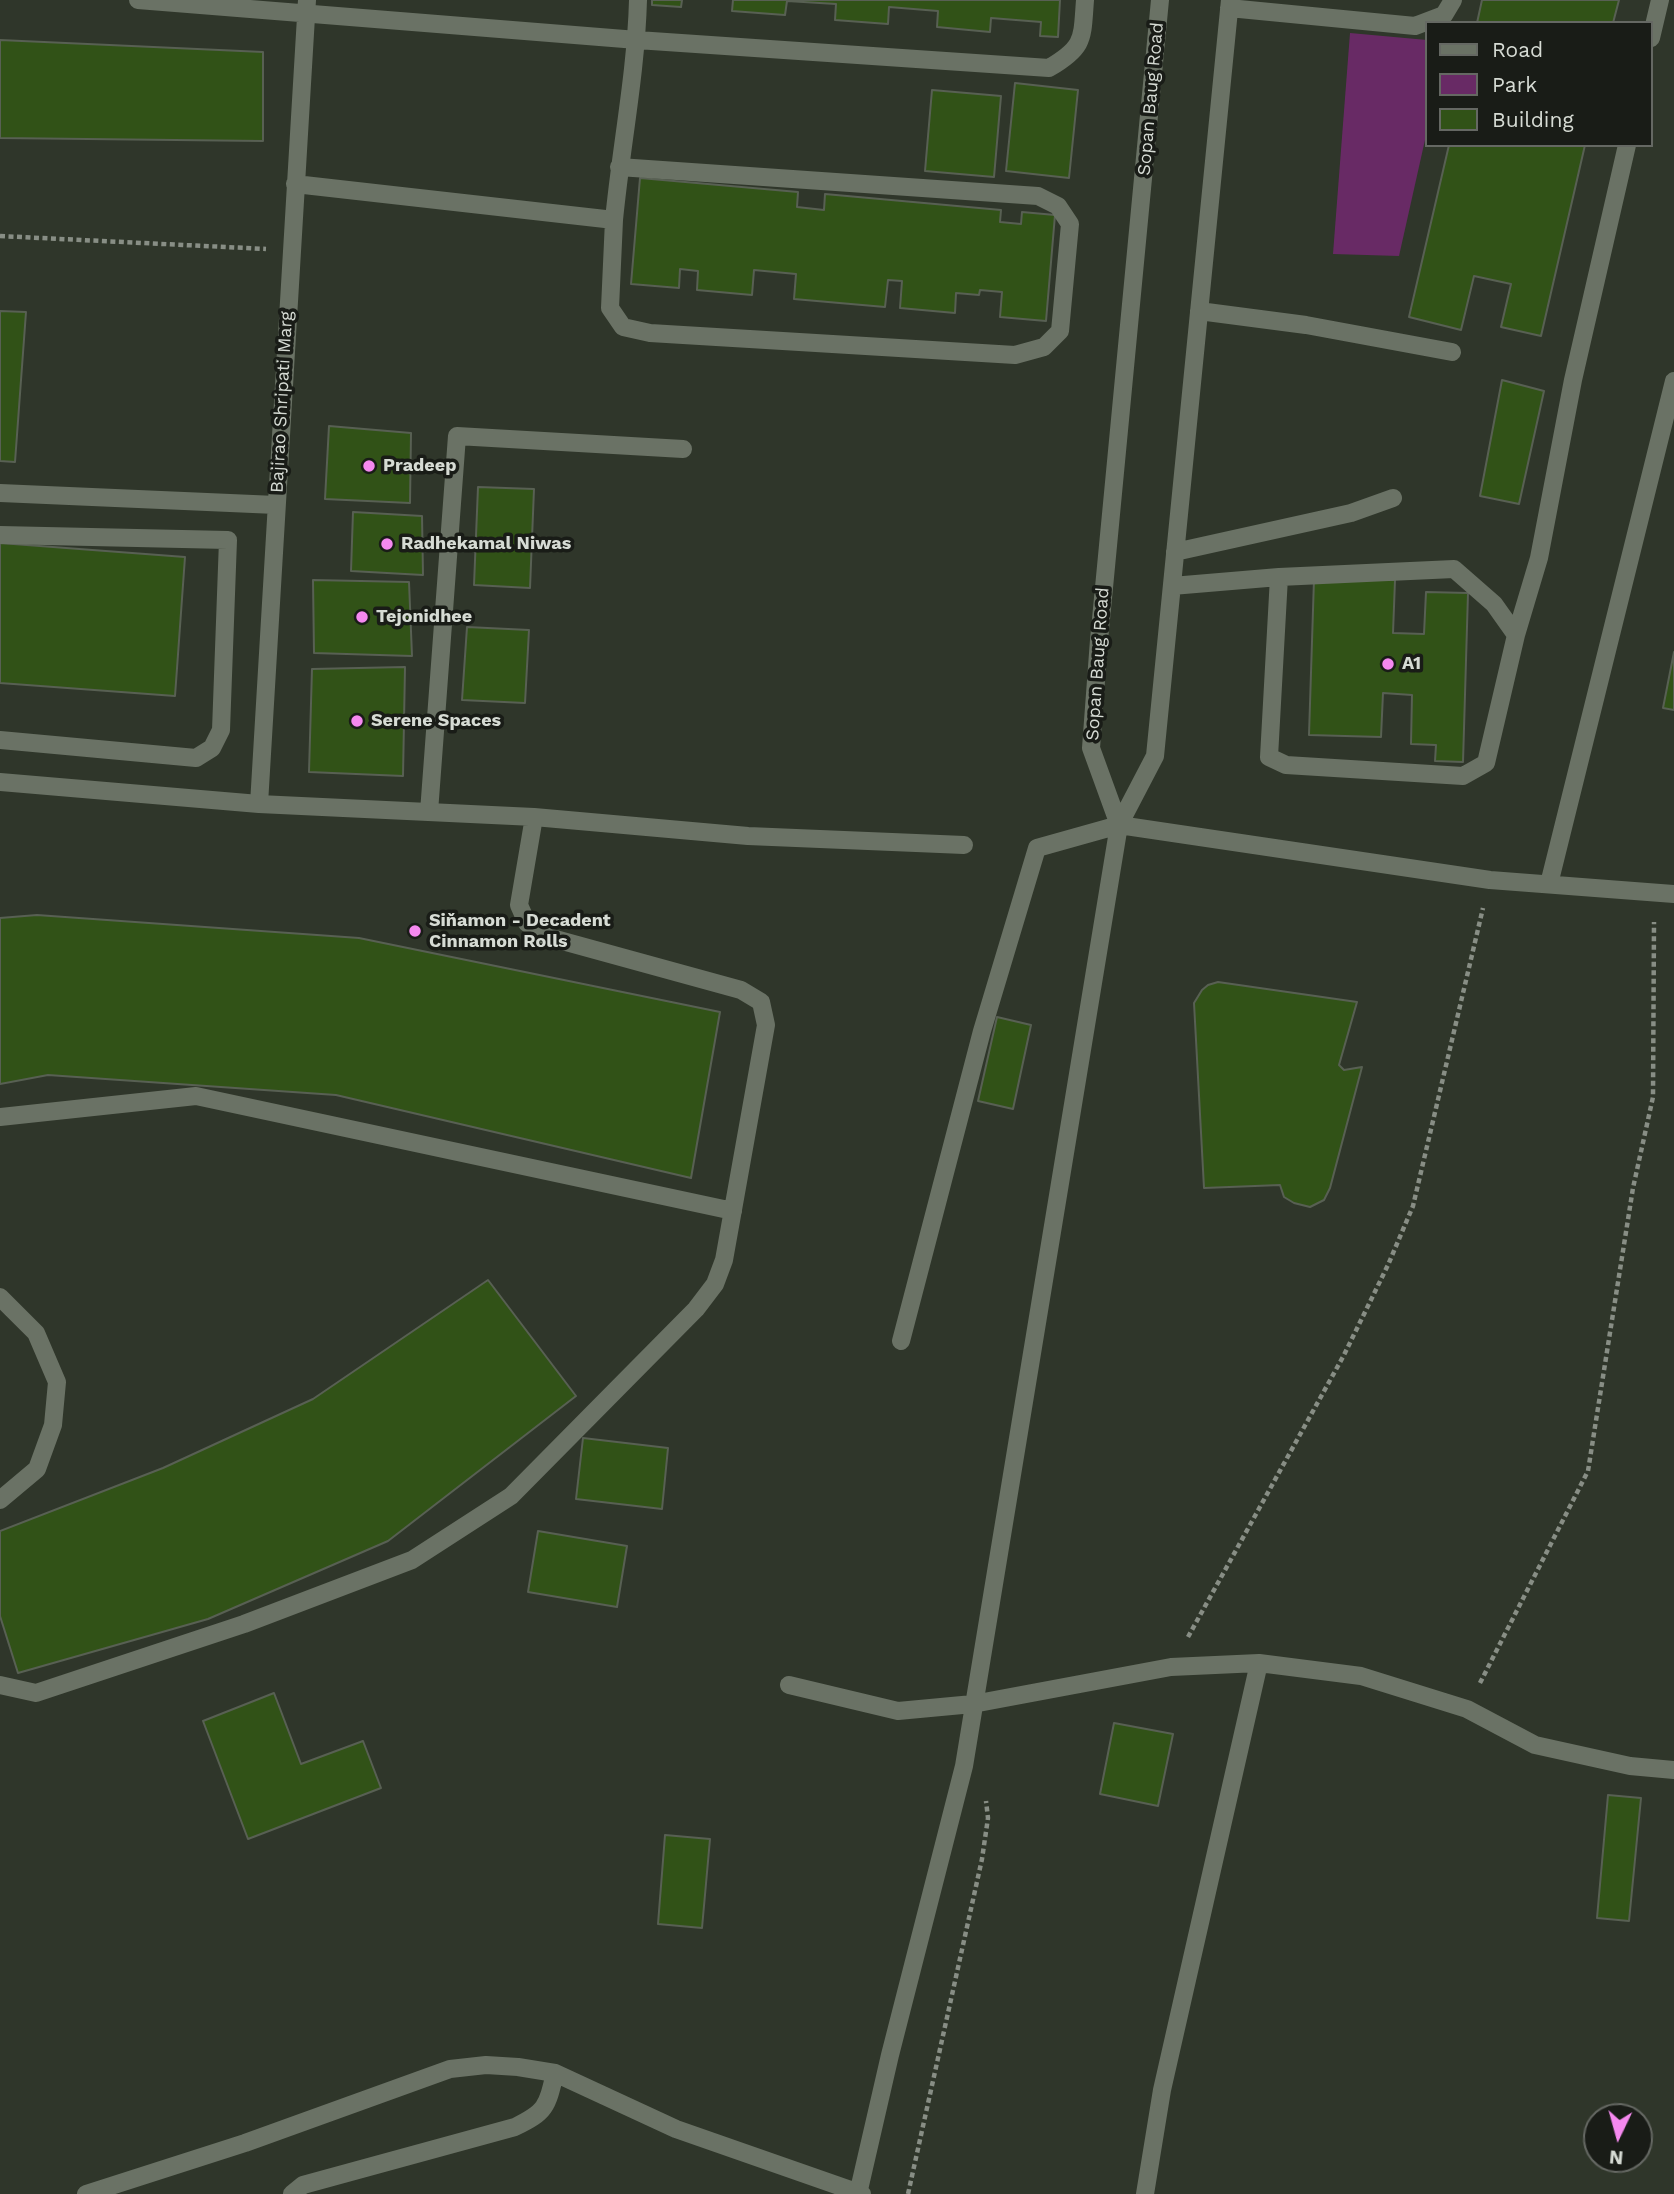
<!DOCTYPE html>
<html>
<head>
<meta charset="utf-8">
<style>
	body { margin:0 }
	#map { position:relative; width:1674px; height:2194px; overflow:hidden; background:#2f362a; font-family:"Work Sans",sans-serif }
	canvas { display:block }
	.legend { position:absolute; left:1425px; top:21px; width:228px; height:126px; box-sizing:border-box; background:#191c17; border:2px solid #656863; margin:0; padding:9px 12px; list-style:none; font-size:21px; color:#d6dbd4 }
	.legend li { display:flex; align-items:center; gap:14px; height:35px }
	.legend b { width:35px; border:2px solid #656863 }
	.north { position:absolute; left:1583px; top:2103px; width:70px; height:70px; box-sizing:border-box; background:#191c17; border:2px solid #656863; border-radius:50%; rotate:185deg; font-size:19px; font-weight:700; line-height:28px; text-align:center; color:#d6dbd4 }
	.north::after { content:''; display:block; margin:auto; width:24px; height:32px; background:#f589ef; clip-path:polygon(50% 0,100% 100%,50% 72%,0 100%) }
</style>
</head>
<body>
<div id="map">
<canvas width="1674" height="2194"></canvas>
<ul class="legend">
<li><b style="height:9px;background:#6a7265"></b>Road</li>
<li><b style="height:19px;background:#682a65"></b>Park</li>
<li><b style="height:19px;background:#315217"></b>Building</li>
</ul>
<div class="north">N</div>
</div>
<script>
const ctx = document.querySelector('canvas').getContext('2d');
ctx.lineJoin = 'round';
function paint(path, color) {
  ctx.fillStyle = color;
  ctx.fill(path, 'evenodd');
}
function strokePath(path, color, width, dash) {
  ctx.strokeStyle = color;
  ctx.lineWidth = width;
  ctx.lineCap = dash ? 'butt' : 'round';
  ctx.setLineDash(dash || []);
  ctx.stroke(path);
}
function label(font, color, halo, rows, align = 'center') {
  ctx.font = font + ' "Work Sans",sans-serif';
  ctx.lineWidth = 7;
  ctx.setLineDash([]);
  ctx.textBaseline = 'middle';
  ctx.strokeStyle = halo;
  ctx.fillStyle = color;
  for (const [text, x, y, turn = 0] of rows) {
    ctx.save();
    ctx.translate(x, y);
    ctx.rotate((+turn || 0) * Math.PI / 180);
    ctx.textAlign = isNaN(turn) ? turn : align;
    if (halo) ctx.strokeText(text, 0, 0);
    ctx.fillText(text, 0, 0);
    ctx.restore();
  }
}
paint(new Path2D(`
	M 1350,33 L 1427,40 L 1427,131 L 1399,256 L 1333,254 Z`), '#682a65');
const building = new Path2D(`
	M 652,0 L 682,0 L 681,7 L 652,5 Z
	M 733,0 L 1060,0 L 1058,37 L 1040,36 L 1041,22 L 991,18 L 990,32 L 937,27 L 938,11 L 889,7 L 888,24 L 835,20 L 836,4 L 787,1 L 785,15 L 732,11 Z
	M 1482,0 L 1619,0 L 1613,23 L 1477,23 Z
	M 0,40 L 263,52 L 263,141 L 0,138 Z
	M 1015,83 L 1078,90 L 1069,178 L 1006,171 Z
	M 932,90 L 1001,96 L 994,177 L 925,171 Z
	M 1449,145 L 1585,145 L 1541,336 L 1501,327 L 1511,284 L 1474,276 L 1461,330 L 1409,317 Z
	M 640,178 L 798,192 L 797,207 L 824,210 L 825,194 L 1001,210 L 1000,222 L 1021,224 L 1022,212 L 1055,215 L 1046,321 L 1000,317 L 1002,292 L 980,290 L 979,295 L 956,293 L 955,313 L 900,308 L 902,281 L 888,280 L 885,307 L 794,299 L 796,274 L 754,270 L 752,295 L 697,290 L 698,271 L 680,269 L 679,288 L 631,284 Z
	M 0,311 L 26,312 L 15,462 L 0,461 Z
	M 1502,380 L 1544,391 L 1519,504 L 1480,496 Z
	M 329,426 L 411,433 L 410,503 L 325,499 Z
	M 478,487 L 534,489 L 530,588 L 474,585 Z
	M 353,512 L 422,516 L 423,575 L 351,571 Z
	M 0,543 L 185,557 L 175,696 L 0,683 Z
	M 1314,579 L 1395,580 L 1393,633 L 1424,634 L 1426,592 L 1468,593 L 1463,762 L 1435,761 L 1436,745 L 1411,744 L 1412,695 L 1383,693 L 1381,737 L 1309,735 Z
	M 313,580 L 409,582 L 412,656 L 314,653 Z
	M 467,627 L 529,630 L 525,703 L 462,700 Z
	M 1674,652 L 1674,710 L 1663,708 Z
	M 405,667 L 403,776 L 309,772 L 312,669 Z
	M 37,915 L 359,938 L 720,1012 L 691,1178 L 336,1095 L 48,1075 L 0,1084 L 0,918 Z
	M 1218,982 L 1357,1002 L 1339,1065 L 1344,1070 L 1362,1067 L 1330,1188 L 1324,1200 L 1310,1207 L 1294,1203 L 1284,1197 L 1280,1185 L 1204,1188 L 1194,1003 L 1202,990 L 1208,985 Z
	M 997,1017 L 1031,1025 L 1013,1109 L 978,1101 Z
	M 488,1280 L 576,1396 L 388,1541 L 208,1619 L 18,1673 L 0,1616 L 0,1531 L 163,1468 L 313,1399 Z
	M 583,1438 L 668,1448 L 662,1509 L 576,1499 Z
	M 538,1531 L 627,1546 L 617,1607 L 528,1592 Z
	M 274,1693 L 301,1764 L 363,1741 L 381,1788 L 248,1839 L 203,1721 Z
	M 1114,1723 L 1173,1734 L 1158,1806 L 1100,1794 Z
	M 1608,1795 L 1641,1798 L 1629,1921 L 1597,1918 Z
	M 665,1835 L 710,1839 L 702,1928 L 658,1924 Z`);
paint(building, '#315217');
strokePath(building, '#586053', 2);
strokePath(new Path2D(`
	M 0,236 L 266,249
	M 1188,1637 L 1344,1355 L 1388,1265 L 1413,1206 L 1483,908
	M 1480,1683 L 1588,1471 L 1633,1188 L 1653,1097 L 1654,922
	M 908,2194 L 982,1859 L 988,1818 L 986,1801`), '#888e85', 4.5, [5, 3.5]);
strokePath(new Path2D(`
	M 138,0 L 637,40 L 1049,68 C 1085,47 1082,39 1085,0
	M 1229,8 L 1415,26 L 1444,15 L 1453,0
	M 1651,38 L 1660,0
	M 295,184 L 614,220 C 621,147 636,74 638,0
	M 614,220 L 610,308 L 623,327 L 650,333 L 1015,355 L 1044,347 L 1060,331 L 1070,224 L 1058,206 L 1038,196 L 619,167
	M 1199,311 L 1306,325 L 1452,352
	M 0,493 L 276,505
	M 0,535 L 228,540 L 221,730 L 212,748 L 196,758 L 0,740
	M 1175,552 L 1351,513 L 1393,498
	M 1279,577 L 1269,757 L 1286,765 L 1463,776 L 1486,763 L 1516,635 L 1539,558 L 1573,380 L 1627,145
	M 1172,586 L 1279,577 L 1454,569 L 1494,604 L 1516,635
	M 0,782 L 259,804 L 534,817 L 748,836 L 964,845
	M 259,804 L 307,0
	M 429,812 L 457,436 L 683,449
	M 1119,825 L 1091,748 L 1099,640 L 1160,0
	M 1549,884 L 1674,381
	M 0,1117 L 196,1096 L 733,1211
	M 0,1297 L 36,1333 L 57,1382 L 53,1425 L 37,1469 L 0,1500
	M 901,1341 L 982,1031 L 1037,848 L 1119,825 L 1490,880 L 1674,894
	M 0,1685 L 36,1693 L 244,1624 L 412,1560 L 511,1496 L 696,1309 L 715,1284 L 724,1260 L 766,1025 L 761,1002 L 741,990 L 548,937 L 527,923 L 519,905 L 534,817
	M 789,1685 L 898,1711 L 973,1704 L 1171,1667 L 1259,1663 L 1361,1676 L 1467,1709 L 1535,1745 L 1630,1766 L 1674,1770
	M 86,2194 L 245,2143 L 450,2069 L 486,2065 L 518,2067 L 555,2073 L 676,2129 L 862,2194
	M 292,2194 L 303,2185 L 515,2127 C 546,2112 547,2107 555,2073
	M 858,2194 L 890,2055 L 964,1766 L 1119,825 L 1155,756 L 1230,0
	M 1145,2194 L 1162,2090 L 1259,1663`), '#6a7265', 18);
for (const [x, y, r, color] of [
	[369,466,7,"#f589ef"],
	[387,544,7,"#f589ef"],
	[362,617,7,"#f589ef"],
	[1388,664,7,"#f589ef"],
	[357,721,7,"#f589ef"],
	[415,931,7,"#f589ef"]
]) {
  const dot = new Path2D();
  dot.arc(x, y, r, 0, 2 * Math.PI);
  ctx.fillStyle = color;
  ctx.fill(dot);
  strokePath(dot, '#191c17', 2.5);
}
label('18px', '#d6dbd4', '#191c17', [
	["Sopan Baug Road",1151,99,-85],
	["Bajirao Shripati Marg",282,402,-87],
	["Sopan Baug Road",1098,664,-86]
]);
label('bold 18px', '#d6dbd4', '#191c17', [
	["Pradeep",383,466],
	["Radhekamal Niwas",401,544],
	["Tejonidhee",376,617],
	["A1",1402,664],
	["Serene Spaces",371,721],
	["Siňamon - Decadent",429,921],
	["Cinnamon Rolls",429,942]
], 'left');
</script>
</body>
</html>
